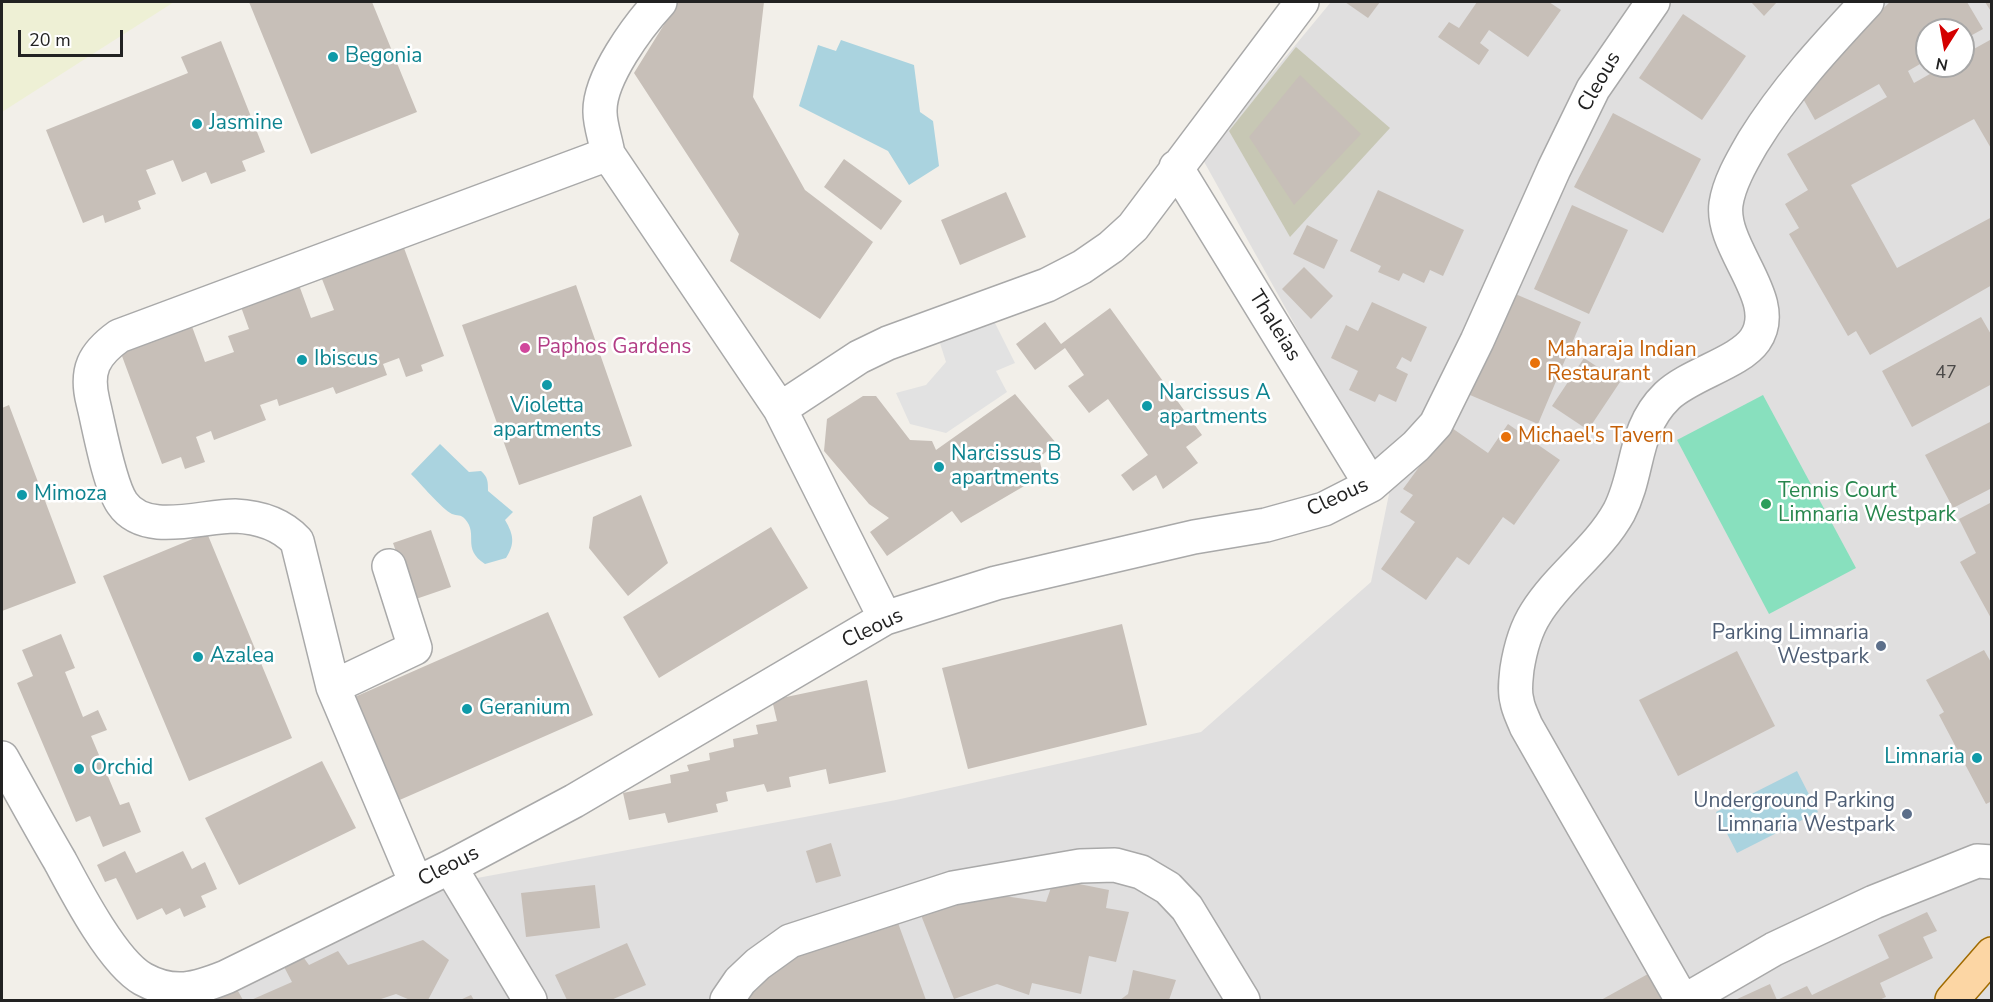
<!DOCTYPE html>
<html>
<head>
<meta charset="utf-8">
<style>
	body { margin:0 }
	#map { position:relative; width:1993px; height:1002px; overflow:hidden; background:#f2efe9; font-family:"Nunito Sans",sans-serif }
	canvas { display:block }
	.frame { position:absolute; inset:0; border:3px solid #222; pointer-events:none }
	.north { position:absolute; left:1915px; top:18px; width:60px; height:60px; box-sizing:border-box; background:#fff; border:2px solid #a7a7a7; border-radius:50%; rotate:191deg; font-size:16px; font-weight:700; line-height:24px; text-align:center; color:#222 }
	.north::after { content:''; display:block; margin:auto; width:21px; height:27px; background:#d40000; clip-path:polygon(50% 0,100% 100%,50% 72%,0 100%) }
	.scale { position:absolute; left:18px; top:30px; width:105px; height:27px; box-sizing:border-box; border:3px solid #222; border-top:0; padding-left:8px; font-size:18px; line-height:21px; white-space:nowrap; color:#222; -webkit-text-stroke:4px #fff; paint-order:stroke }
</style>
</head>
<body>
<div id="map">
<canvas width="1993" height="1002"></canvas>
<div class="frame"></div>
<div class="north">N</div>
<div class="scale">20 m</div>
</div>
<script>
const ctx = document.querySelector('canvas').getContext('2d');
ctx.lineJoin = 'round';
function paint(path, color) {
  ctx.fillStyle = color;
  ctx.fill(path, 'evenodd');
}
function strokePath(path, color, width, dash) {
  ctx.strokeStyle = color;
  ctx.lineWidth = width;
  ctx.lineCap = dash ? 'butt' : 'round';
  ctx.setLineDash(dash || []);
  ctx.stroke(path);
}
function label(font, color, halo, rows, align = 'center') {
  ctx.font = font + ' "Nunito Sans",sans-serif';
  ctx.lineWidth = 5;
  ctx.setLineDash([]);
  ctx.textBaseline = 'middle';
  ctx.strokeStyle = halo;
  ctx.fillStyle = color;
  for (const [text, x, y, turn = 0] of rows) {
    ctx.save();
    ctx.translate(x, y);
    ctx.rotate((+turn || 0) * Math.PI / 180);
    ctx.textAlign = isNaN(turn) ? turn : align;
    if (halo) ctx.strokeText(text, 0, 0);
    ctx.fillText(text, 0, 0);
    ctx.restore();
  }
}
paint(new Path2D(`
	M 1331,2 L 1991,2 L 1991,1000 L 191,1000 L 445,884 L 896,800 L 1201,732 L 1371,582 L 1389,494 L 1202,158 ZM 1927,30 L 1963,30 L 1963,66 L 1927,66 Z`), '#e0dfdf');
paint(new Path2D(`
	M 1296,47 L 1390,128 L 1290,237 L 1229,131 Z`), '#c7c7b4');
paint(new Path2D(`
	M 2,2 L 174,2 L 2,112 Z`), '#eef0d5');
paint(new Path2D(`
	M 1763,395 L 1856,568 L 1769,614 L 1677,440 Z`), '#88e0be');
paint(new Path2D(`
	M 993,319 L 1015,363 L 996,371 L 1007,392 L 946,433 L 910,424 L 896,393 L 926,385 L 946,362 L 938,337 Z`), '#e2e2e2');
paint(new Path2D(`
	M 841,40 L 914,65 L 920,112 L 933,121 L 939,166 L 909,185 L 888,151 L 799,106 L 818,45 L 836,51 Z
	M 440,444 L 469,472 L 481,471 C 488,477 488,482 488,491 L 513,512 L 505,520 C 514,535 515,544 506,558 L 485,564 C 461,548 479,535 465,519 C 461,514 457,516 452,514 C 442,509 420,483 411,474 Z
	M 1797,771 L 1818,812 L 1737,853 L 1716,812 Z`), '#aad3df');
paint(new Path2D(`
	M 249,2 L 372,2 L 417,112 L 311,154 Z
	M 678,2 L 764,2 L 753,97 L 805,190 L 873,242 L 820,319 L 730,261 L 739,234 L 634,73 Z
	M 1345,2 L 1380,2 L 1368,18 Z
	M 1477,2 L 1549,2 L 1561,10 L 1528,57 L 1489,30 L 1480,43 L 1489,50 L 1479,65 L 1438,37 L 1449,22 L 1459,28 Z
	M 1751,2 L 1777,2 L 1764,16 Z
	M 1890,2 L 1967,2 L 1983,29 L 1963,40 L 1963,30 L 1927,30 L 1927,60 L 1908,71 L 1914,83 L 1944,66 L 1963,66 L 1963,55 L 1990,40 L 1992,44 L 1992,150 L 1974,119 L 1851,185 L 1897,268 L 1992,217 L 1992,285 L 1870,355 L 1856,331 L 1848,336 L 1789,234 L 1799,228 L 1785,204 L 1808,190 L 1787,154 L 1887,97 L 1879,84 L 1815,120 L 1801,95 L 1858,32 Z
	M 1985,2 L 1992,2 L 1992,13 Z
	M 1683,14 L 1746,56 L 1702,120 L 1639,78 Z
	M 221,41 L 265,152 L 242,161 L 246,171 L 211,184 L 206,172 L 182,182 L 173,160 L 146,170 L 156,194 L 138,201 L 141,209 L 105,223 L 103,215 L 83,223 L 46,130 L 188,73 L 181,57 Z
	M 1300,75 L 1361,134 L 1294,205 L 1249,137 Z
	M 1613,113 L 1701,159 L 1663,233 L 1574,187 Z
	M 844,159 L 902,201 L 881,230 L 824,187 Z
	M 1378,190 L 1464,230 L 1443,276 L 1430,270 L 1424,283 L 1403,273 L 1399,281 L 1378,272 L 1381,266 L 1350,251 Z
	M 1006,192 L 1026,237 L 960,265 L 941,220 Z
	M 1572,205 L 1628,230 L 1589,314 L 1534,289 Z
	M 1307,225 L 1338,240 L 1324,269 L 1293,254 Z
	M 404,248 L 444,356 L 421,365 L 423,371 L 406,377 L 399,358 L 383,364 L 387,375 L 336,394 L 333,387 L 279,406 L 277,399 L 260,405 L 266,420 L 214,440 L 211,431 L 196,437 L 205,462 L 185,469 L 181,457 L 162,464 L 119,348 L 190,321 L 205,362 L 234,352 L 228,336 L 249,329 L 241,307 L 299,285 L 311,318 L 334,310 L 322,279 Z
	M 1304,267 L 1333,296 L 1311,319 L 1282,289 Z
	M 576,285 L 632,446 L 519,485 L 462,325 Z
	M 1513,293 L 1581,322 L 1538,424 L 1470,395 Z
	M 1372,302 L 1427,327 L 1411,362 L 1402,357 L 1396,368 L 1408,374 L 1396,402 L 1379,394 L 1375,402 L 1349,390 L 1358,371 L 1331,358 L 1346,325 L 1358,331 Z
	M 1110,308 L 1202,435 L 1186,447 L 1198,463 L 1163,489 L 1156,475 L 1133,491 L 1121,475 L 1148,455 L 1108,399 L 1089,413 L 1068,386 L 1084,375 L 1065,348 L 1035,370 L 1016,344 L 1045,322 L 1061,344 Z
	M 1981,317 L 1992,336 L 1992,384 L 1912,427 L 1882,371 Z
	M 1584,358 L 1620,382 L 1588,430 L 1552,406 Z
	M 1015,394 L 1056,443 L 1039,458 L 1043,475 L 961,523 L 952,511 L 887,556 L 870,532 L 889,518 L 869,504 L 824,451 L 827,419 L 863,396 L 876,396 L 910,440 L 932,441 L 936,450 Z
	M 9,405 L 76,583 L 2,611 L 2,408 Z
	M 1992,421 L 1992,488 L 1953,508 L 1925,455 Z
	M 1508,424 L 1560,460 L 1514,525 L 1503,517 L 1469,565 L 1457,557 L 1426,600 L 1381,569 L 1415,522 L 1400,512 L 1413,495 L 1403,489 L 1449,426 L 1488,453 Z
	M 641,495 L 668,563 L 628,596 L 589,548 L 593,517 Z
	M 1992,502 L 1992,620 L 1960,562 L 1976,553 L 1959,519 Z
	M 771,527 L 808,588 L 659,678 L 623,617 Z
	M 431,530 L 451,587 L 413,600 L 393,543 Z
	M 207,533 L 292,738 L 189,781 L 103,576 Z
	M 548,612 L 593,715 L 386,806 L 341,703 Z
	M 1122,624 L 1147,725 L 968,769 L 942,668 Z
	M 61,634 L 75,668 L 65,672 L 83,717 L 98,710 L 107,730 L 91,736 L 120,805 L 129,802 L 141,832 L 103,847 L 90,816 L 76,822 L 17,683 L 33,676 L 22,650 Z
	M 1984,650 L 1992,664 L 1992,801 L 1986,804 L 1939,715 L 1944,712 L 1926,680 Z
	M 1737,651 L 1775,726 L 1678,776 L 1639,700 Z
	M 867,680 L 886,772 L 829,784 L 826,769 L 789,777 L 791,787 L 767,792 L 764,784 L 726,792 L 728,801 L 716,804 L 718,812 L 668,823 L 665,813 L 629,820 L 623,793 L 671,783 L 670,775 L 689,771 L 687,765 L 710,760 L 709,753 L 734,747 L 733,739 L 758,734 L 756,725 L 777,721 L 772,700 Z
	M 322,761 L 356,828 L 239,885 L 205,818 Z
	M 831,843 L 841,876 L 816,883 L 806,851 Z
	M 125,851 L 136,873 L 183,851 L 192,869 L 205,862 L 217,889 L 201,896 L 206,907 L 184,917 L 180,908 L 166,915 L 162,908 L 137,920 L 116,878 L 105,882 L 97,865 Z
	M 1054,879 L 1109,890 L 1106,908 L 1129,912 L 1116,962 L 1089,956 L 1081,994 L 1032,983 L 1029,995 L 997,984 L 954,999 L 917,905 L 1004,896 L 1046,902 Z
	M 595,885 L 600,928 L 526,937 L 521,893 Z
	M 1927,912 L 1937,931 L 1923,937 L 1933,958 L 1880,983 L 1886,997 L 1879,1000 L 1735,1000 L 1770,984 L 1777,1000 L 1807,986 L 1812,995 L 1889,958 L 1878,935 Z
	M 898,923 L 926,1000 L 739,1000 L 777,962 Z
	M 423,940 L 449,960 L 428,1000 L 410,1000 L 396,994 L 378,1000 L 251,1000 L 292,982 L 282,963 L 301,954 L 309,965 L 338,951 L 348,965 Z
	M 627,943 L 646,985 L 611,1000 L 567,1000 L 555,975 Z
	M 1657,969 L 1674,1000 L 1601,1000 Z
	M 1133,970 L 1176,980 L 1169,1000 L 1120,1000 L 1128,994 Z
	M 233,982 L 243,1000 L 218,1000 L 213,993 Z
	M 471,995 L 474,1000 L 460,1000 Z`), '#c7bfb8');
const minor = new Path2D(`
	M 660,2 C 638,26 599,78 600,112 C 600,125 606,141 608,154 L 780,409 L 885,618
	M 1176,167 L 1371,485
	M 780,409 L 859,357 L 888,343 L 1047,285 L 1082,267 L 1111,247 L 1133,227 L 1302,2
	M 333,687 L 415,648 L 389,566
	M 2,758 C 21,792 40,827 60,861 C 77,893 113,962 143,979 C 174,996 196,989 226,977 L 450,867 L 574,801 L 885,618 L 996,583 L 1194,537 L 1266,525 L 1324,509 L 1371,485 L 1416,446 L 1436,424 L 1477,341 L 1554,169 L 1593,89 L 1653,2
	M 450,867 L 530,1000
	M 416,883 L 333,687 L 297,541 C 281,524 258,517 235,516 C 201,516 145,537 122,503 C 109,484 99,426 93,402 C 85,370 94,354 119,336 L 608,154
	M 727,1000 L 740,981 L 758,964 L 790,941 L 953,888 L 1080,866 L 1115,865 L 1141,872 L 1168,888 L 1187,908 L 1243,1000
	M 1682,1000 L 1526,726 C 1523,718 1518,709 1517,701 C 1514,691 1516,679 1517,669 C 1520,650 1525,630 1536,613 C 1559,576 1598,550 1619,512 C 1640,472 1632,430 1667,396 C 1690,374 1739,363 1755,340 C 1783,300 1720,249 1726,204 C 1729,183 1742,161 1753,142 C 1785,90 1826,46 1867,2
	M 1686,1000 L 1774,949 L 1874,902 L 1977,861 L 1992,862`);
const major = new Path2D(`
	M 1952,1000 L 1992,954`);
strokePath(minor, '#a9a9a9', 36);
strokePath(major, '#a06b00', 36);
strokePath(minor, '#fff', 33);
strokePath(major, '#fcd6a4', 33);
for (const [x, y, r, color] of [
	[333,57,6,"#0f9aa8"],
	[197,124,6,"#0f9aa8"],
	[525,348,6,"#d1479c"],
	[302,360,6,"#0f9aa8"],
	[1535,363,6,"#e8710a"],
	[547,385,6,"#0f9aa8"],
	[1147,406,6,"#0f9aa8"],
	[1506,437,6,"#e8710a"],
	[939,467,6,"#0f9aa8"],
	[22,495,6,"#0f9aa8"],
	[1766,504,6,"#2e9e5b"],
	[1881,646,6,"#5c6f8a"],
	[198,657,6,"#0f9aa8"],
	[467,709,6,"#0f9aa8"],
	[1977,758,6,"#0f9aa8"],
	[79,769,6,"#0f9aa8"],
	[1907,814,6,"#5c6f8a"]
]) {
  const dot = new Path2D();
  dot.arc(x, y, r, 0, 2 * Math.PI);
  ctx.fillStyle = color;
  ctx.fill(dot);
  strokePath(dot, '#fff', 2);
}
label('18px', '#4b4948', null, [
	["47",1946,374]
]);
label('21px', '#0d838f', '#fff', [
	["Begonia",345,57],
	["Jasmine",209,124],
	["Ibiscus",314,360],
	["Narcissus A",1159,394],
	["apartments",1159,418],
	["Violetta",547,407,"center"],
	["apartments",547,431,"center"],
	["Narcissus B",951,455],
	["apartments",951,479],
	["Mimoza",34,495],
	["Azalea",210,657],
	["Geranium",479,709],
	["Limnaria",1965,758,"right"],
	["Orchid",91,769]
], 'left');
label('21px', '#222', '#fff', [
	["Cleous",1600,82,-60],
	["Thaleias",1274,326,58],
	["Cleous",1338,498,-25],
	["Cleous",873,629,-26],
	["Cleous",449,867,-27]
]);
label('21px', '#b23c85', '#fff', [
	["Paphos Gardens",537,348]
], 'left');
label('21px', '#c56008', '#fff', [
	["Maharaja Indian",1547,351],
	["Restaurant",1547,375],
	["Michael's Tavern",1518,437]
], 'left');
label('21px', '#27864d', '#fff', [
	["Tennis Court",1778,492],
	["Limnaria Westpark",1778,516]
], 'left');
label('21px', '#4e5e75', '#fff', [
	["Parking Limnaria",1869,634],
	["Westpark",1869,658],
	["Underground Parking",1895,802],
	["Limnaria Westpark",1895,826]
], 'right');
</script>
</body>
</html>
